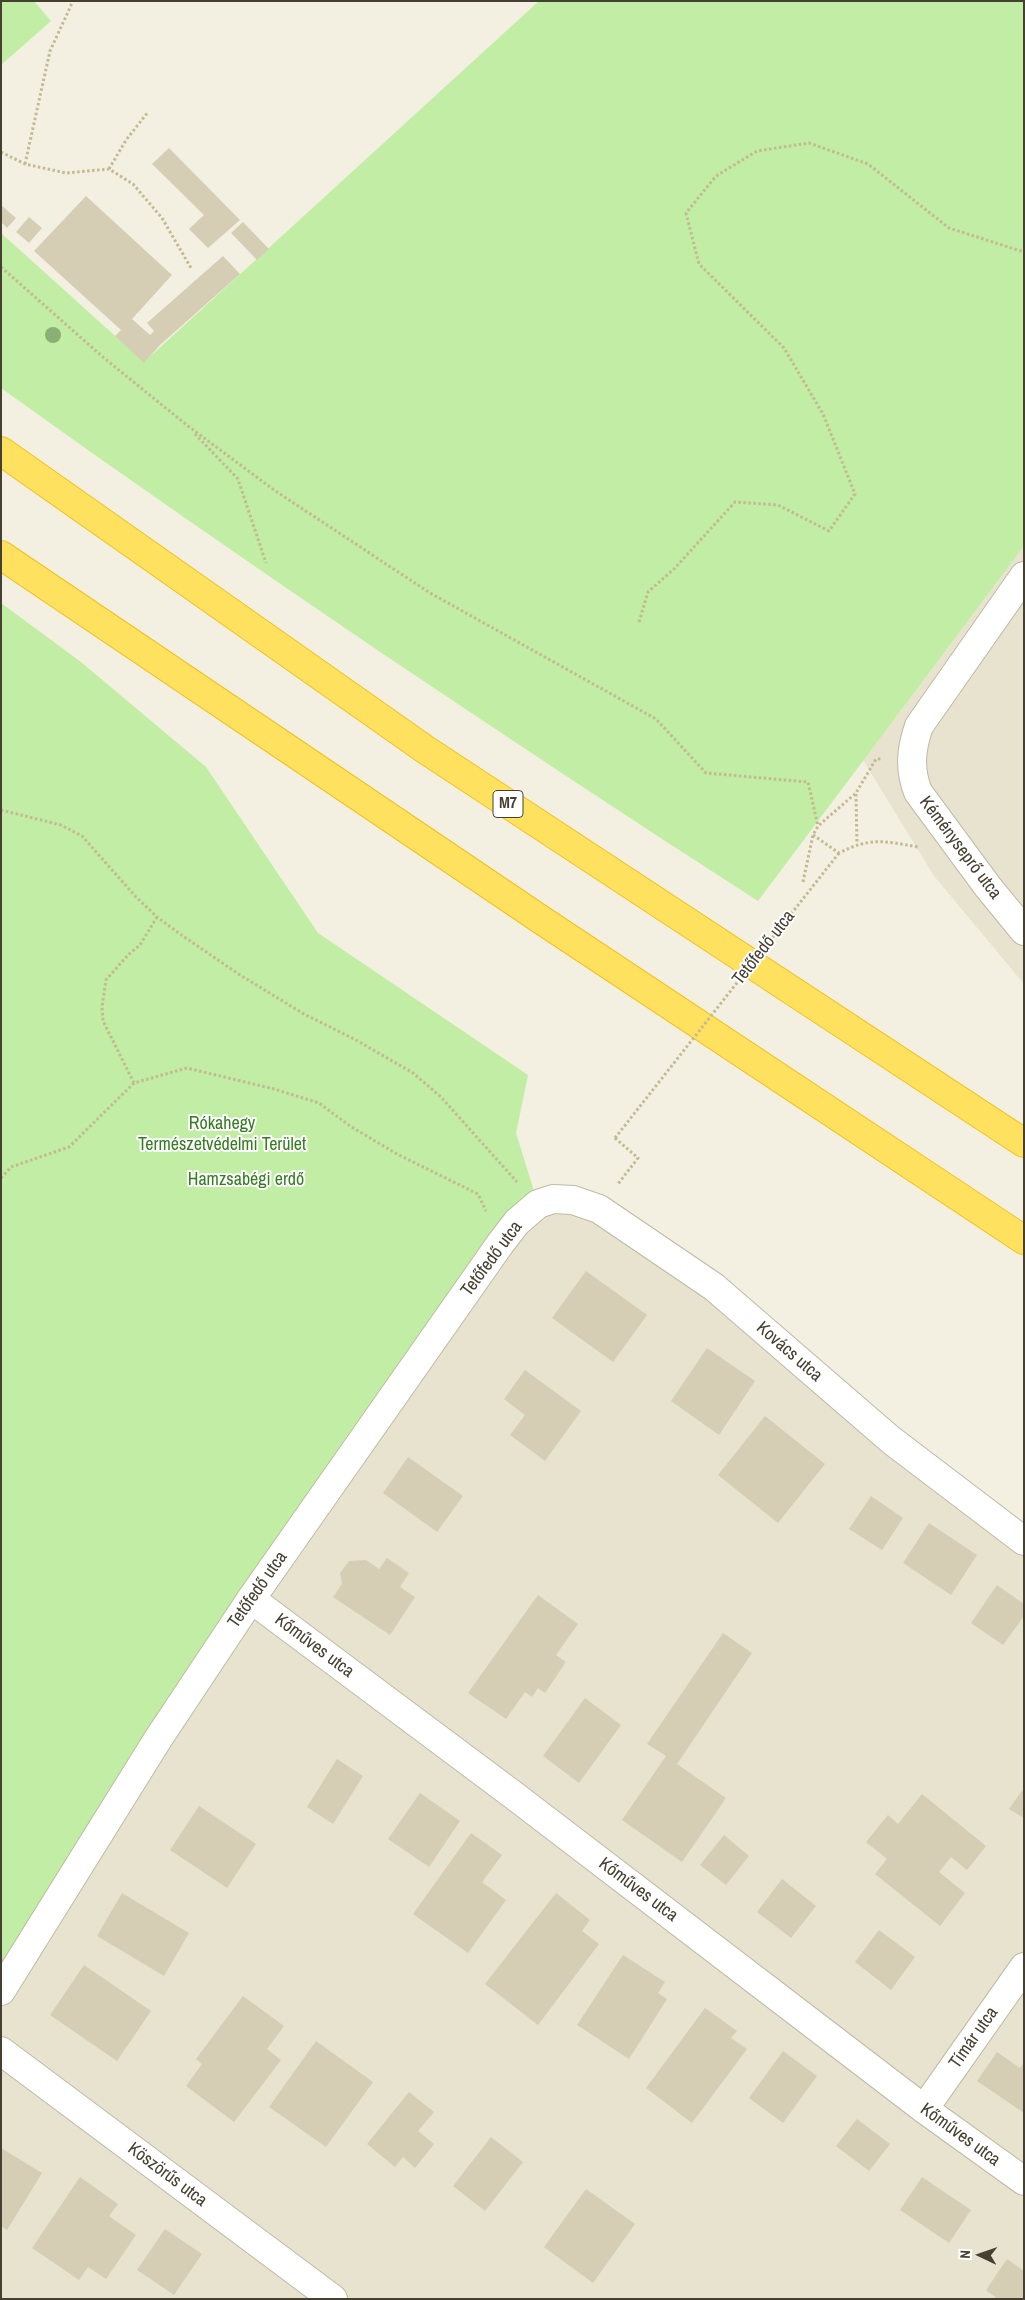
<!DOCTYPE html>
<html>
<head>
<meta charset="utf-8">
<style>
	body { margin:0 }
	#map { position:relative; width:1025px; height:2300px; overflow:hidden; background:#f3f0e1; font-family:"Archivo Narrow",sans-serif }
	canvas { display:block }
	.frame { position:absolute; inset:0; border:2px solid #454031; pointer-events:none }
	.north { position:absolute; left:955px; top:2230px; width:50px; height:50px; -webkit-text-stroke:4px #fff; paint-order:stroke; rotate:273deg; font-size:14px; font-weight:700; line-height:20px; text-align:center; color:#454031 }
	.north::after { content:''; display:block; margin:auto; width:18px; height:22px; background:#454031; clip-path:polygon(50% 0,100% 100%,50% 72%,0 100%) }
</style>
</head>
<body>
<div id="map">
<canvas width="1025" height="2300"></canvas>
<div class="frame"></div>
<div class="north">N</div>
</div>
<script>
const ctx = document.querySelector('canvas').getContext('2d');
ctx.lineJoin = 'round';
function paint(path, color) {
  ctx.fillStyle = color;
  ctx.fill(path, 'evenodd');
}
function strokePath(path, color, width, dash) {
  ctx.strokeStyle = color;
  ctx.lineWidth = width;
  ctx.lineCap = dash ? 'butt' : 'round';
  ctx.setLineDash(dash || []);
  ctx.stroke(path);
}
function label(font, color, halo, rows, align = 'center') {
  ctx.font = font + ' "Archivo Narrow",sans-serif';
  ctx.lineWidth = 4;
  ctx.setLineDash([]);
  ctx.textBaseline = 'middle';
  ctx.strokeStyle = halo;
  ctx.fillStyle = color;
  for (const [text, x, y, turn = 0] of rows) {
    ctx.save();
    ctx.translate(x, y);
    ctx.rotate((+turn || 0) * Math.PI / 180);
    ctx.textAlign = isNaN(turn) ? turn : align;
    if (halo) ctx.strokeText(text, 0, 0);
    ctx.fillText(text, 0, 0);
    ctx.restore();
  }
}
paint(new Path2D(`
	M 1024,546 L 1024,984 L 934,876 L 863,760 Z
	M 538,1204 L 599,1209 L 1024,1541 L 1024,2299 L 1,2299 L 1,1991 L 158,1739 Z`), '#e8e3ce');
paint(new Path2D(`
	M 1,1 L 34,1 L 51,21 L 1,65 Z
	M 539,1 L 1024,1 L 1024,546 L 758,901 C 502,736 249,566 1,388 L 1,233 L 144,362 Z
	M 1,603 L 81,662 L 206,767 L 318,933 L 528,1075 L 516,1133 L 538,1204 L 517,1222 L 1,1991 Z`), '#c1eda4');
paint(new Path2D(`
	M 169,148 L 240,220 L 208,248 L 189,229 L 204,215 L 152,164 Z
	M 86,196 L 172,275 L 132,319 L 150,335 L 154,331 L 147,323 L 223,256 L 240,274 L 160,345 L 144,363 L 115,336 L 121,330 L 34,251 Z
	M 1,205 L 16,218 L 7,228 L 1,222 Z
	M 29,217 L 42,228 L 29,243 L 16,232 Z
	M 243,222 L 269,249 L 257,260 L 231,233 Z
	M 586,1271 L 647,1315 L 613,1362 L 552,1318 Z
	M 707,1348 L 755,1381 L 719,1435 L 671,1401 Z
	M 525,1370 L 581,1411 L 545,1461 L 510,1435 L 525,1415 L 504,1399 Z
	M 765,1416 L 825,1464 L 778,1523 L 718,1475 Z
	M 408,1457 L 463,1496 L 437,1532 L 383,1493 Z
	M 871,1496 L 903,1518 L 882,1550 L 849,1529 Z
	M 929,1523 L 977,1555 L 951,1595 L 903,1563 Z
	M 387,1558 L 409,1573 L 400,1587 L 415,1597 L 390,1635 L 333,1597 L 342,1584 L 340,1573 L 349,1561 L 366,1560 L 379,1569 Z
	M 997,1585 L 1024,1604 L 1024,1616 L 1003,1645 L 971,1623 Z
	M 538,1595 L 578,1624 L 556,1655 L 566,1662 L 545,1693 L 538,1688 L 532,1697 L 525,1692 L 506,1719 L 468,1693 Z
	M 723,1633 L 752,1653 L 677,1764 L 726,1798 L 682,1862 L 622,1820 L 666,1756 L 647,1744 Z
	M 585,1698 L 621,1725 L 579,1783 L 543,1756 Z
	M 337,1759 L 363,1776 L 333,1824 L 307,1807 Z
	M 1024,1788 L 1024,1818 L 1009,1809 Z
	M 420,1793 L 460,1821 L 429,1867 L 388,1839 Z
	M 922,1794 L 986,1846 L 967,1870 L 951,1857 L 939,1872 L 965,1893 L 940,1926 L 875,1874 L 887,1859 L 866,1842 L 888,1815 L 898,1824 Z
	M 199,1806 L 256,1844 L 227,1888 L 170,1850 Z
	M 471,1833 L 502,1855 L 482,1882 L 506,1900 L 468,1953 L 413,1914 Z
	M 724,1835 L 749,1856 L 726,1885 L 700,1865 Z
	M 782,1879 L 816,1906 L 791,1938 L 757,1912 Z
	M 122,1893 L 189,1933 L 164,1976 L 97,1936 Z
	M 556,1893 L 590,1920 L 582,1931 L 599,1944 L 538,2025 L 485,1984 Z
	M 879,1930 L 915,1957 L 891,1990 L 855,1962 Z
	M 623,1955 L 665,1982 L 658,1993 L 667,1999 L 629,2059 L 577,2025 Z
	M 84,1965 L 151,2011 L 117,2061 L 50,2015 Z
	M 243,1996 L 284,2026 L 267,2049 L 281,2060 L 234,2122 L 186,2086 L 202,2064 L 196,2059 Z
	M 705,2008 L 737,2031 L 731,2038 L 747,2049 L 692,2123 L 646,2088 Z
	M 316,2041 L 373,2082 L 326,2147 L 269,2107 Z
	M 783,2051 L 817,2076 L 783,2123 L 749,2098 Z
	M 997,2052 L 1020,2068 L 1024,2063 L 1024,2113 L 977,2081 Z
	M 409,2092 L 434,2112 L 418,2131 L 434,2144 L 415,2168 L 403,2157 L 395,2167 L 367,2144 Z
	M 857,2119 L 890,2144 L 869,2171 L 836,2146 Z
	M 491,2137 L 523,2162 L 485,2211 L 453,2186 Z
	M 1,2148 L 42,2173 L 7,2230 L 1,2226 Z
	M 80,2177 L 118,2204 L 109,2216 L 136,2235 L 106,2279 L 88,2267 L 79,2280 L 32,2248 Z
	M 922,2177 L 971,2210 L 949,2243 L 900,2210 Z
	M 586,2189 L 635,2224 L 593,2283 L 544,2247 Z
	M 165,2229 L 202,2254 L 174,2295 L 137,2270 Z
	M 1007,2259 L 1024,2271 L 1024,2299 L 998,2299 L 986,2290 Z`), '#d5ceb5');
const minor = new Path2D(`
	M 1024,576 L 919,726 C 911,749 909,769 918,792 L 988,887 L 1024,931
	M 251,1599 L 512,1794 L 924,2109 L 1024,2181
	M 1,1991 L 158,1739 L 251,1599 L 500,1244 L 517,1222 L 538,1204 L 553,1199 L 573,1200 L 599,1209 L 714,1287 L 891,1440 L 1024,1541
	M 1,2051 L 333,2299
	M 924,2109 L 1024,1967`);
const highway = new Path2D(`
	M 1,451 L 426,750 L 1024,1143
	M 1,555 L 543,921 L 1024,1240`);
strokePath(minor, '#bfbaa3', 30);
strokePath(highway, '#efc11f', 30);
strokePath(new Path2D(`
	M 1,152 L 25,164 L 66,173 L 109,169 L 133,184 L 162,218 L 191,268
	M 25,164 L 50,51 L 73,1
	M 109,169 L 126,140 L 148,112
	M 1,267 L 104,358 L 188,426 L 274,490 L 430,593 L 656,719 L 706,773 L 808,782 L 818,826
	M 195,434 L 238,479 L 266,563
	M 639,622 L 648,592 L 674,569 L 735,502 L 778,505 L 829,531 L 855,494 L 823,414 L 784,348 L 699,264 L 686,213 L 716,176 L 757,151 L 809,143 L 868,164 L 949,228 L 1024,252
	M 856,794 L 857,844
	M 1,810 L 61,825 L 82,836 L 136,897 L 157,917 L 180,934 L 240,975 L 304,1014 L 356,1040 L 413,1073 L 441,1097 L 517,1182
	M 813,835 L 839,853 C 870,837 885,841 918,847
	M 803,882 L 813,835 L 818,826 L 856,793 L 876,759 L 881,759
	M 134,1083 L 103,1021 L 102,1007 L 106,980 L 128,955 L 140,945 L 157,917
	M 615,1138 L 638,1158 L 618,1184
	M 1,1178 L 11,1167 L 69,1147 L 134,1083 L 187,1068 L 274,1089 L 319,1103 L 350,1126 L 397,1154 L 478,1194 L 486,1211`), '#c3b992', 3, [2.5, 2.5]);
strokePath(minor, '#fff', 28);
strokePath(highway, '#ffe160', 28);
strokePath(new Path2D(`
	M 615,1138 L 839,853`), '#c3b992', 3, [2.5, 2.5]);
ctx.fillStyle = '#8ab076';
for (const [x, y] of [
	[53,335]
]) {
  ctx.beginPath();
  ctx.arc(x, y, 8, 0, 2 * Math.PI);
  ctx.fill();
}
for (const [x, y, w] of [
	[508,804,30]
]) {
  const box = new Path2D();
  box.roundRect(x - w / 2, y - 13.5, w, 27, 4);
  ctx.fillStyle = '#fff';
  ctx.fill(box);
  strokePath(box, '#454031', 1);
}
label('bold 16px', '#454031', null, [
	["M7",508,804]
]);
label('18px', '#454031', '#fff', [
	["Kéményseprő utca",960,848,53],
	["Tetőfedő utca",764,948,-52],
	["Tetőfedő utca",492,1259,-53],
	["Kovács utca",789,1352,41],
	["Tetőfedő utca",258,1590,-55],
	["Kőműves utca",314,1646,37],
	["Kőműves utca",638,1890,37],
	["Tímár utca",974,2038,-55],
	["Kőműves utca",960,2135,36],
	["Köszörűs utca",167,2175,37]
]);
label('18px', '#347c1f', '#fff', [
	["Rókahegy",222,1124],
	["Természetvédelmi Terület",222,1145],
	["Hamzsabégi erdő",246,1180]
]);
</script>
</body>
</html>
